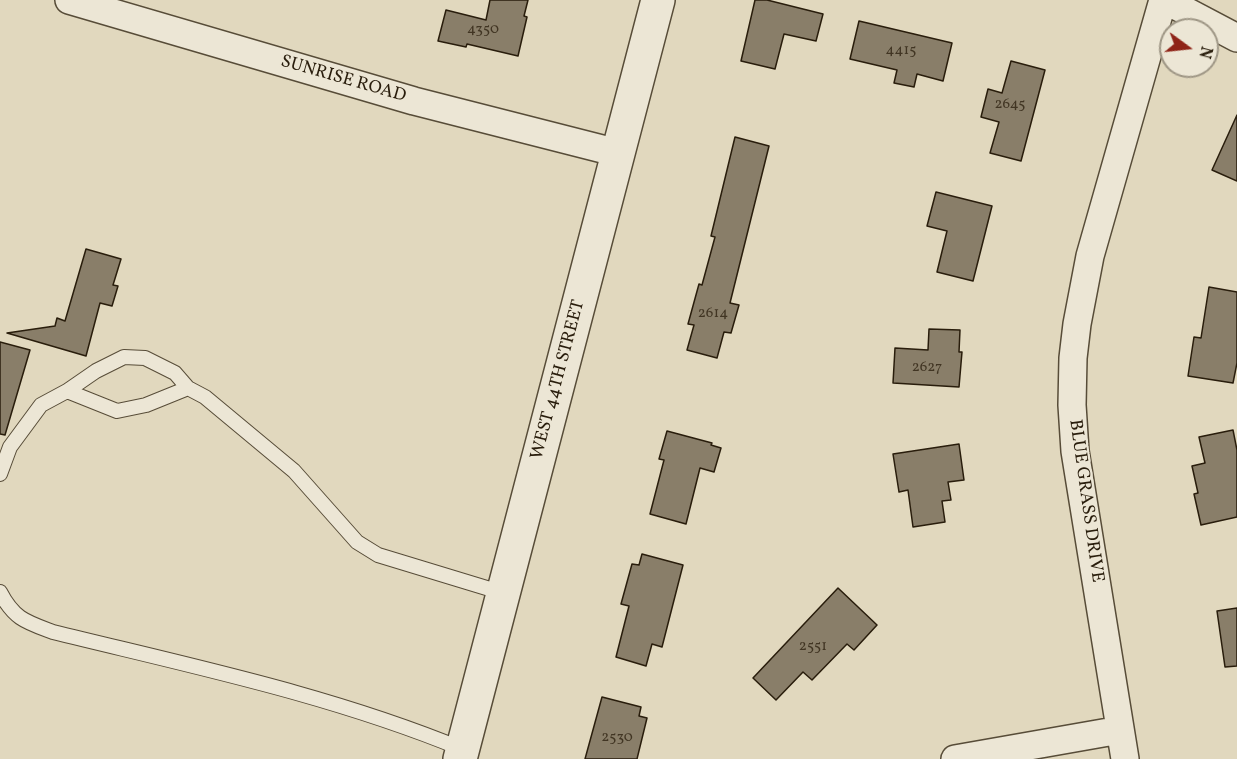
<!DOCTYPE html>
<html>
<head>
<meta charset="utf-8">
<style>
	body { margin:0 }
	#map { position:relative; width:1237px; height:759px; overflow:hidden; background:#e1d8be; font-family:Vollkorn,serif }
	canvas { display:block }
	.north { position:absolute; left:1159px; top:18px; width:60px; height:60px; box-sizing:border-box; background:#ece6d5; border:2px solid #9e9685; border-radius:50%; rotate:105deg; font-size:16px; font-weight:700; line-height:24px; text-align:center; color:#291d0c }
	.north::after { content:''; display:block; margin:auto; width:21px; height:27px; background:#8f2418; clip-path:polygon(50% 0,100% 100%,50% 72%,0 100%) }
</style>
</head>
<body>
<div id="map">
<canvas width="1237" height="759"></canvas>
<div class="north">N</div>
</div>
<script>
const ctx = document.querySelector('canvas').getContext('2d');
ctx.lineJoin = 'round';
function paint(path, color) {
  ctx.fillStyle = color;
  ctx.fill(path, 'evenodd');
}
function strokePath(path, color, width, dash) {
  ctx.strokeStyle = color;
  ctx.lineWidth = width;
  ctx.lineCap = dash ? 'butt' : 'round';
  ctx.setLineDash(dash || []);
  ctx.stroke(path);
}
function label(font, color, halo, rows, align = 'center') {
  ctx.font = font + ' Vollkorn,serif';
  ctx.lineWidth = 4.5;
  ctx.setLineDash([]);
  ctx.textBaseline = 'middle';
  ctx.strokeStyle = halo;
  ctx.fillStyle = color;
  for (const [text, x, y, turn = 0] of rows) {
    ctx.save();
    ctx.translate(x, y);
    ctx.rotate((+turn || 0) * Math.PI / 180);
    ctx.textAlign = isNaN(turn) ? turn : align;
    if (halo) ctx.strokeText(text, 0, 0);
    ctx.fillText(text, 0, 0);
    ctx.restore();
  }
}
const building = new Path2D(`
	M 490,0 L 528,0 L 524,16 L 527,17 L 518,56 L 467,44 L 466,47 L 438,41 L 446,10 L 486,20 Z
	M 755,0 L 767,0 L 823,14 L 816,41 L 784,34 L 775,69 L 741,61 Z
	M 859,21 L 952,43 L 943,81 L 917,74 L 914,87 L 894,83 L 897,70 L 850,59 Z
	M 1011,61 L 1045,70 L 1021,161 L 990,153 L 999,122 L 981,117 L 988,89 L 1002,93 Z
	M 1237,115 L 1237,181 L 1212,170 Z
	M 735,137 L 769,146 L 730,303 L 739,305 L 731,333 L 724,332 L 717,358 L 687,350 L 694,325 L 688,324 L 699,284 L 702,285 L 715,237 L 711,236 Z
	M 936,192 L 992,206 L 973,281 L 937,272 L 947,231 L 927,226 Z
	M 86,249 L 121,259 L 113,285 L 118,286 L 112,306 L 100,303 L 86,356 L 7,333 L 55,326 L 57,318 L 65,321 Z
	M 1209,287 L 1237,292 L 1237,363 L 1233,383 L 1188,376 L 1194,337 L 1201,338 Z
	M 929,329 L 960,330 L 959,352 L 962,352 L 959,387 L 893,383 L 895,348 L 928,350 Z
	M 0,342 L 30,350 L 5,435 L 0,434 Z
	M 1233,430 L 1237,450 L 1237,517 L 1201,525 L 1194,494 L 1198,493 L 1192,466 L 1205,463 L 1199,437 Z
	M 667,431 L 712,443 L 711,445 L 721,448 L 714,472 L 700,468 L 686,524 L 650,514 L 664,460 L 659,459 Z
	M 959,444 L 964,480 L 948,482 L 951,500 L 942,501 L 945,522 L 913,527 L 908,490 L 899,492 L 893,454 Z
	M 642,554 L 683,565 L 662,647 L 652,644 L 646,666 L 616,657 L 629,606 L 621,604 L 632,564 L 639,565 Z
	M 838,588 L 877,625 L 854,650 L 847,644 L 812,680 L 803,672 L 776,700 L 753,678 Z
	M 1237,608 L 1237,666 L 1225,667 L 1217,611 Z
	M 602,697 L 641,707 L 639,716 L 647,718 L 637,759 L 585,759 Z`);
paint(building, '#897e69');
strokePath(building, '#291d0c', 1.5);
const service = new Path2D(`
	M 67,391 L 96,371 L 124,357 L 145,358 L 175,373 L 188,388
	M 0,474 L 10,447 L 41,405 L 67,391 L 117,411 L 146,405 L 188,388 L 205,397 L 294,471 L 357,542 L 378,555 L 503,593
	M 0,592 C 14,619 26,622 53,632 C 191,666 331,695 462,749`);
const minor = new Path2D(`
	M 69,0 L 414,101 L 618,153
	M 1165,0 L 1237,38
	M 955,759 L 1120,730
	M 1125,759 L 1075,451 L 1072,405 L 1073,358 L 1077,324 L 1090,256 L 1163,0`);
const tertiary = new Path2D(`
	M 460,759 L 658,0`);
strokePath(service, '#574c38', 16);
strokePath(minor, '#574c38', 30);
strokePath(tertiary, '#574c38', 36);
strokePath(service, '#ece6d5', 14);
strokePath(minor, '#ece6d5', 27);
strokePath(tertiary, '#ece6d5', 33);
label('15px', '#413523', null, [
	["4350",483,30],
	["4415",901,51],
	["2645",1010,105],
	["2614",713,314],
	["2627",927,368],
	["2551",813,647],
	["2530",617,738]
]);
label('18px', '#291d0c', '#ece6d5', [
	["SUNRISE ROAD",343,80,16],
	["WEST 44TH STREET",559,380,-75],
	["BLUE GRASS DRIVE",1085,501,82]
]);
</script>
</body>
</html>
